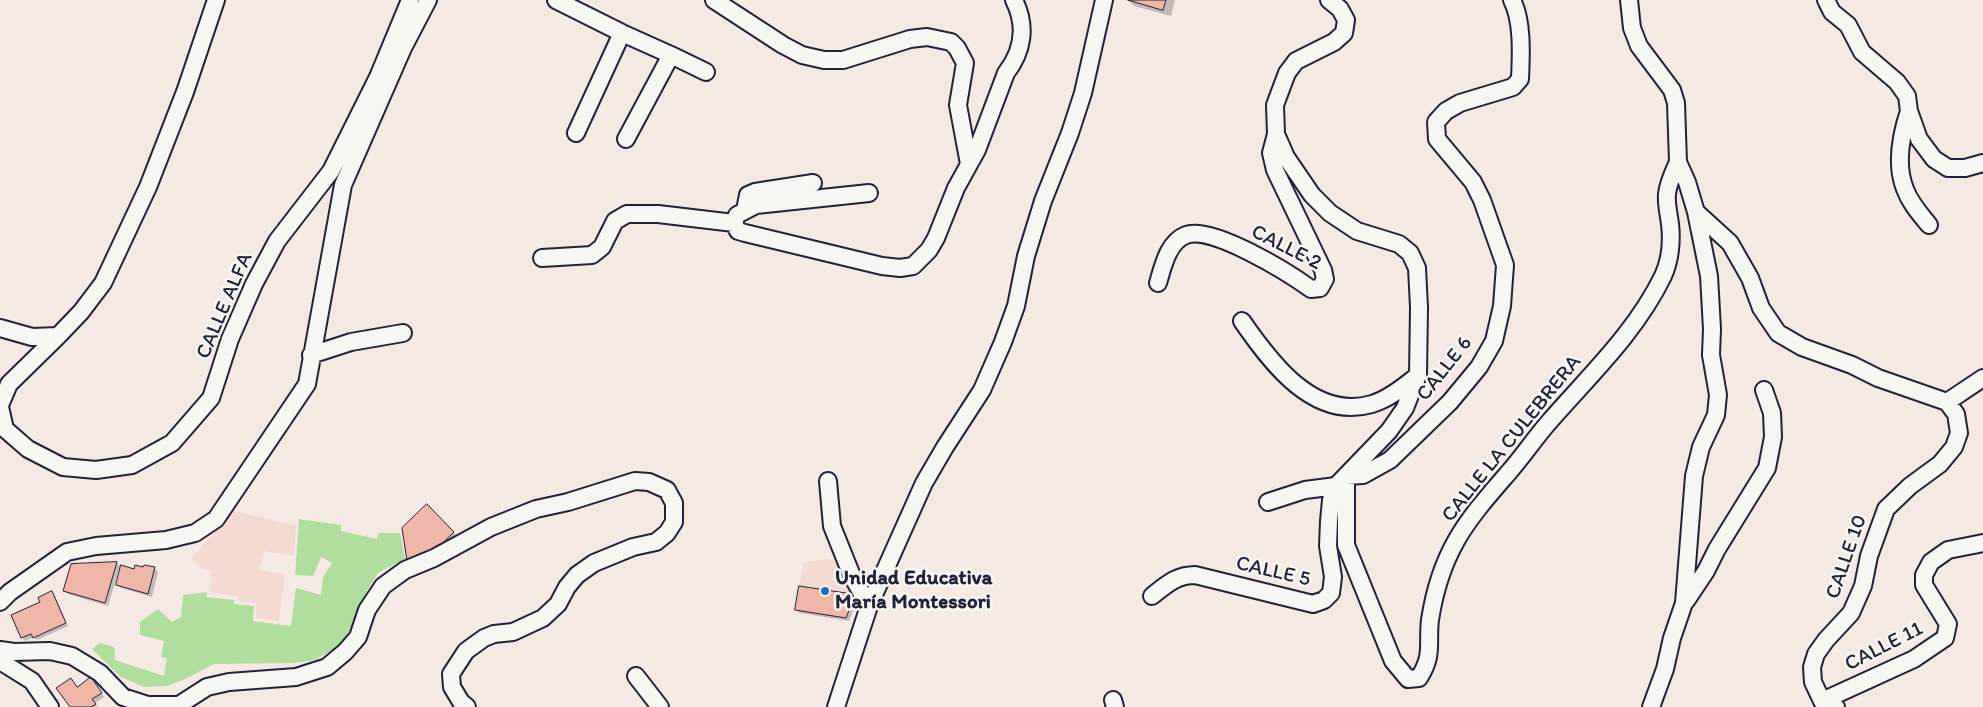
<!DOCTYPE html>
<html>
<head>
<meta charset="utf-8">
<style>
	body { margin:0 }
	canvas { display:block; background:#f5e9e3 }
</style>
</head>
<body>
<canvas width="1983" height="707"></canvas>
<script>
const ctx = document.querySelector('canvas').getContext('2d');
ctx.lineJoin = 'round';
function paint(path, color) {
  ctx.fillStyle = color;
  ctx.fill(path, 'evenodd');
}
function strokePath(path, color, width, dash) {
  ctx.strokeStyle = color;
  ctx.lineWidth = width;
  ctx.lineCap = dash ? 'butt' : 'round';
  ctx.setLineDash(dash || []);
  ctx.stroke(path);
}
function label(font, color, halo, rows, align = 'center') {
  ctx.font = font + ' Itim,sans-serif';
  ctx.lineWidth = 5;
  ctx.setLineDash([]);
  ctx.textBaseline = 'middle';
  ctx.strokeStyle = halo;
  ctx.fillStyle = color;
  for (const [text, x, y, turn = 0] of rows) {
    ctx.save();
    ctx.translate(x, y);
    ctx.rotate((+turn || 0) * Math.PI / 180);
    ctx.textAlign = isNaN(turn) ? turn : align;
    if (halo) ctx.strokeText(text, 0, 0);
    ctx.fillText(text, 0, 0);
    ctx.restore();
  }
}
paint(new Path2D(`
	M 234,511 L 296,526 L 294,556 L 264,551 L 259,570 L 285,574 L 279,621 L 256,618 L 256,603 L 237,601 L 237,597 L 210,592 L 211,571 L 200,568 L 191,558 Z
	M 838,558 L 854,597 L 846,618 L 795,610 L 804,562 Z`), '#f4dad1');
paint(new Path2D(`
	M 299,519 L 341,525 L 341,531 L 377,539 L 378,533 L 400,533 L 405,559 L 379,572 L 367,590 L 347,637 L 334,649 L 315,660 L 294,663 L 214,664 L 183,680 L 167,686 L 144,687 L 121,677 L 92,649 L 100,643 L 114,647 L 115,660 L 164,676 L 167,658 L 161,657 L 164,641 L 140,635 L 140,622 L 158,609 L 172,622 L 181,617 L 183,595 L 207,592 L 206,597 L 234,600 L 234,604 L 254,606 L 253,621 L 291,626 L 296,588 L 321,595 L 323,577 L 332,563 L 321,557 L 313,576 L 295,575 Z`), '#b0de9d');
paint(new Path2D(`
	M 1128,0 L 1175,0 L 1171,16 L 1134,6 Z
	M 427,506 L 457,536 L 430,561 Z
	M 116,563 L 120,566 L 108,606 L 68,594 L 64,591 Z
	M 145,566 L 155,569 L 158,572 L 152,597 L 121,588 L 118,585 L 134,570 L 144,569 Z
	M 51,593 L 55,596 L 68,626 L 37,640 L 34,637 L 25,641 L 22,637 Z
	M 853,598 L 856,602 L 849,621 L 800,613 L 796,610 Z
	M 74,683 L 78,688 L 94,683 L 104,697 L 95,703 L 98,707 L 71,707 Z`), '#0003');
const building = new Path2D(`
	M 1128,0 L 1166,0 L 1163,10 Z
	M 427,504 L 454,532 L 427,558 L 407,561 L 402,528 Z
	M 117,562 L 105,603 L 63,591 L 71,564 Z
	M 121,565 L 134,569 L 135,565 L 143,567 L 144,565 L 155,567 L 148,594 L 116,585 Z
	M 799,586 L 846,593 L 854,597 L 846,618 L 795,610 Z
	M 52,591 L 66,623 L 33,638 L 31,634 L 21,638 L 11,615 L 40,602 L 38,598 Z
	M 91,677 L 102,693 L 92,699 L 96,704 L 91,707 L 70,707 L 56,688 L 71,678 L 77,687 Z`);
paint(building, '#f0b7a8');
strokePath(building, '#22223b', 1);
const minor = new Path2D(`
	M 556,0 L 622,33 L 576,133
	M 714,0 L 783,45 L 802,55 L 824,60 L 843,60 L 910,39 L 927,37 L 951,42 L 957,48 L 965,63 L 958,105 L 969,164
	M 1629,0 L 1632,28 L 1639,46 L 1672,90 L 1676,103 L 1678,162 L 1687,182 L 1696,212 L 1730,243 L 1750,278 L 1761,308 L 1778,333 L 1802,347 L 1852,365 L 1878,378 L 1947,402 L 1983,378
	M 1826,0 L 1832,12 L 1848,25 L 1862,52 L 1897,82 L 1907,96 L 1909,111 L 1919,139 L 1934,159 L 1948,168 L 1965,168 L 1983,163
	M 622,33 L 671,55 L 626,139
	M 671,55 L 706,72
	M 1909,111 C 1901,135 1895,164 1905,189 C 1910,203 1920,214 1929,225
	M 869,193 L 756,205 L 737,215 L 734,223 L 738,231 L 745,233 L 882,266 L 900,268 L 913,266 L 929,250 L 936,238 L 956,188 L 977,150 L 1006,73 C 1023,51 1027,26 1014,0
	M 745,210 L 748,195 L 755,192 L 813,183
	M 542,258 L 592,255 L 602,247 L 615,221 L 627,214 L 658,214 L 734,223
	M 1158,283 C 1163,266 1168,242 1186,235 C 1212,225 1289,273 1311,289 L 1320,288 L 1325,279 L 1323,270 L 1275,170 L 1271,153 L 1276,134
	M 1242,321 C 1271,363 1314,421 1372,404 C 1389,399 1405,386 1418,375
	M 0,328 L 32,337 L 58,336 L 81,312 L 103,283 L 148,187 L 185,92 L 216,0
	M 311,355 L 351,342 L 403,333
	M 0,405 L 9,384 L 58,336
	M 0,407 L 5,429 L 28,449 L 63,467 L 96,470 L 132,465 L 172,443 L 211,398 L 230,339 L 254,284 L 277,241 L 331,171 L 378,77 L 410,0
	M 1346,476 L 1346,545 L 1393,661 L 1408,679 L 1419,678 C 1434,654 1427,645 1430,620 C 1434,594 1443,564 1456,541 C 1470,516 1490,494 1509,472 C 1523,456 1535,438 1549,422 C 1589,376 1636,332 1663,276 C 1670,261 1672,241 1670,224 C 1669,215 1666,204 1667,194 C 1668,183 1673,173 1678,162
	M 1346,476 L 1363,475 L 1390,460 L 1450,402 L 1479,367 L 1494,341 L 1502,306 L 1505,265 L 1482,200 L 1473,182 L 1437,139 L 1436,122 L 1446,111 L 1460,103 L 1513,87 L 1520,79 C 1521,56 1523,21 1512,0
	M 828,481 L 832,526 L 852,576 L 869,606
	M 1268,502 L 1305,490 L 1336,486
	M 1152,596 C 1166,585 1176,575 1195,575 L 1313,604 L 1324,600 L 1331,593 L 1333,577 L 1328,546 L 1329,521 L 1331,500 L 1336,486 L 1389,431 L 1405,408 L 1418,375 L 1419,307 L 1417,268 L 1410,253 L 1399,244 L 1357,231 L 1330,213 L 1312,195 L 1286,157 L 1276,134 L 1275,105 L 1287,73 L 1296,61 L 1334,42 L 1344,33 L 1346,20 L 1340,9 L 1329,0
	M 1686,601 L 1706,571 L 1717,549 L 1767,468 L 1773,437 L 1772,413 L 1764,390
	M 0,602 L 10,592 L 67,552 L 96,546 L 166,540 L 195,533 L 216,519 L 307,384 L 343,185 L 403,48 L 428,0
	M 0,650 L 14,652 L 50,651 L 72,656 L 100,673 L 123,697 L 148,705 L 179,705 L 207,687 L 229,682 L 296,677 L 327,667 L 345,652 L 358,637 L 367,610 L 383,586 L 405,570 L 434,558 L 491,527 L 536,509 L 568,502 L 635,481 L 649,482 L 667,490 L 674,503 L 674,522 L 667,533 L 656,542 L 633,547 L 594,563 L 577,575 L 567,587 L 558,604 L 543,618 L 513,632 L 494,634 L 484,638 L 466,651 L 451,674 L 452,687 L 461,702 L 467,707
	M 0,661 L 32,681 L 50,707
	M 636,676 L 660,707
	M 1113,700 L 1115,707
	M 1822,701 L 1914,659 L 1945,638 L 1948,624 L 1924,585 L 1924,575 L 1931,562 L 1948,550 L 1983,543
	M 836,707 L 869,606 L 924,483 L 945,447 L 982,390 L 1003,342 L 1016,306 L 1026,256 L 1043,201 L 1070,133 L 1083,93 L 1104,0
	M 1651,707 L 1665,669 L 1672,638 L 1684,603 L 1694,476 L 1701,447 L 1716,415 L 1718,395 L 1711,355 L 1712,329 L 1709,276 L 1696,212
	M 1836,707 L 1822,701 L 1813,682 L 1812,667 L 1816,654 L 1826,640 L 1851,613 L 1863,586 L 1869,556 L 1886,509 L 1910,486 L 1940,464 L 1954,447 L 1959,433 L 1956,414 L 1947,402`);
strokePath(minor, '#22223b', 20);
strokePath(minor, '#f6f6f2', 16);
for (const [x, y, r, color] of [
	[825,591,5,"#1f6fb2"]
]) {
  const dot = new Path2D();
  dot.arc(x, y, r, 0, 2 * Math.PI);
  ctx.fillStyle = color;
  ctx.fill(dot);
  strokePath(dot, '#f6f6f2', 2);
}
label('21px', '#22223b', '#f6f6f2', [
	["CALLE 2",1286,248,27],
	["CALLE ALFA",225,306,-67],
	["CALLE 6",1445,369,-52],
	["CALLE LA CULEBRERA",1512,439,-51],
	["CALLE 10",1847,557,-71],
	["CALLE 5",1273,572,13],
	["CALLE 11",1884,647,-27]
]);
label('bold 21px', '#22223b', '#f6f6f2', [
	["Unidad Educativa",835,579],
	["María Montessori",835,603]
], 'left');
</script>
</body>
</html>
